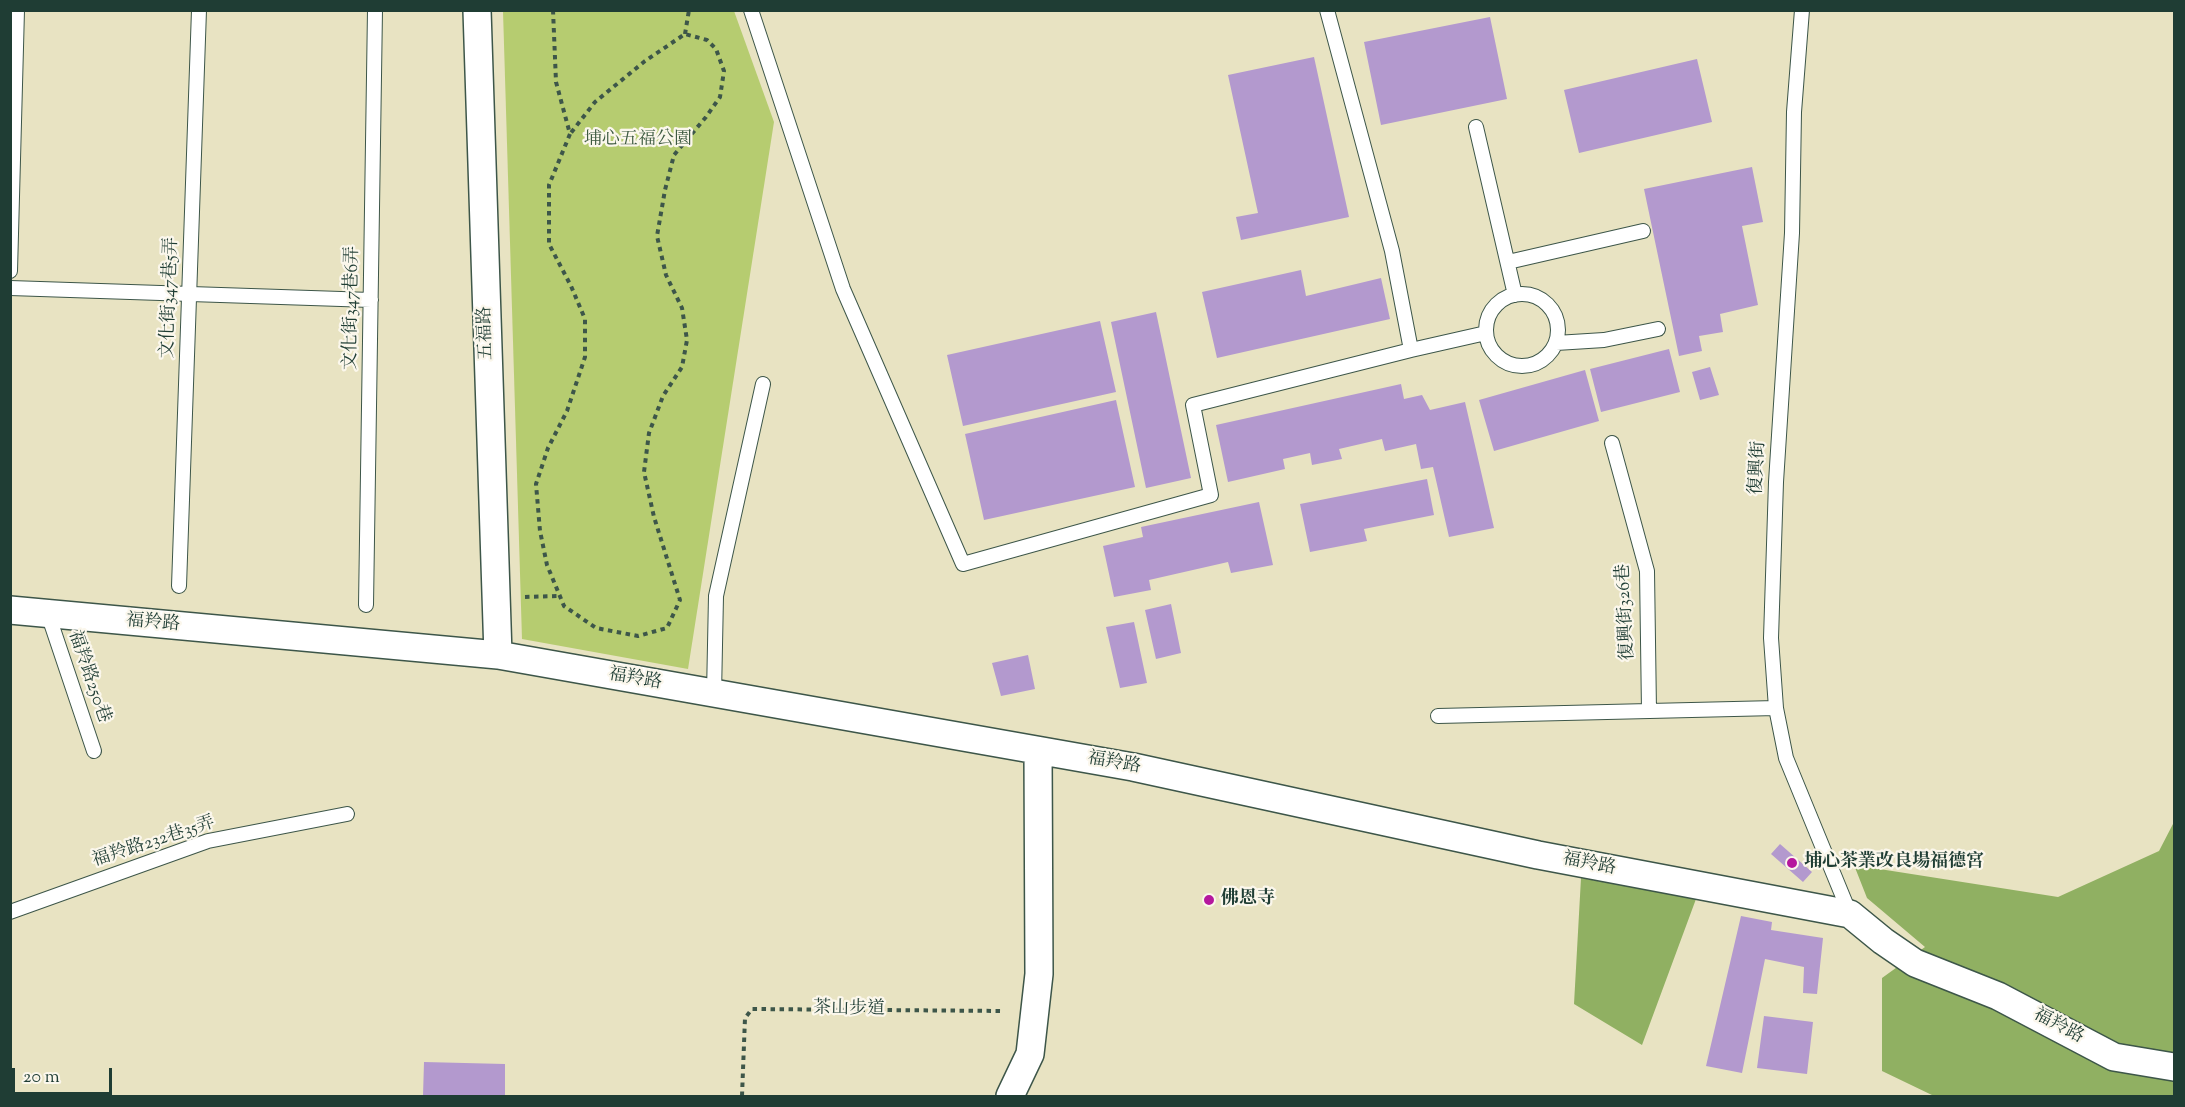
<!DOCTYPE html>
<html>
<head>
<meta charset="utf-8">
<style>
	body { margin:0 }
	#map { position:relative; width:2185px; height:1107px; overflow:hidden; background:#e8e3c2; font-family:"Sorts Mill Goudy",serif }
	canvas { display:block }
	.frame { position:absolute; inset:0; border:12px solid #1f3d34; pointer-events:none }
	.scale { position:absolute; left:12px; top:1068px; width:100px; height:27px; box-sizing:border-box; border:3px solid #1f3d34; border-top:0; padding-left:8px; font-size:18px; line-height:21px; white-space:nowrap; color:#1f3d34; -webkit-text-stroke:4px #fbf7ec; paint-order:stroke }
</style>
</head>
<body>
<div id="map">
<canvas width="2185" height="1107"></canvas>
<div class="frame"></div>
<div class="scale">20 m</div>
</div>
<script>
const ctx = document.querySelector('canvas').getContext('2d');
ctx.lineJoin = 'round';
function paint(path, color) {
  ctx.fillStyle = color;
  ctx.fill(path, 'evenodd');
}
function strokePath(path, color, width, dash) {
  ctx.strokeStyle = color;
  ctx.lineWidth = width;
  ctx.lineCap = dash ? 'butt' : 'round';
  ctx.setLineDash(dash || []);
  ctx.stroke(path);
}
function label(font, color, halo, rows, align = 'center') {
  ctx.font = font + ' "Sorts Mill Goudy","Noto Serif TC",serif';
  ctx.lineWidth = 4.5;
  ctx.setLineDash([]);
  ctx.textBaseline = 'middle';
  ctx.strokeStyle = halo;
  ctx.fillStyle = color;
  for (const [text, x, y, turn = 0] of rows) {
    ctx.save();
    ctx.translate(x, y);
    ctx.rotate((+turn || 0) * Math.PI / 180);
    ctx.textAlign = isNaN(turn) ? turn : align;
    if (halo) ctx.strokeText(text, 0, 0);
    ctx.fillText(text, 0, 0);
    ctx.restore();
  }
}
paint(new Path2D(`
	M 503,11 L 734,11 L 774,122 L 688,669 L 522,639 Z`), '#b6cc70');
paint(new Path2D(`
	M 2174,822 L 2174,1096 L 1934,1096 L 1882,1071 L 1882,978 L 1925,947 L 1867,898 L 1854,865 L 2058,897 L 2159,851 Z
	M 1581,878 L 1696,899 L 1642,1045 L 1574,1004 Z`), '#90b062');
paint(new Path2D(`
	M 1490,17 L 1507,99 L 1381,125 L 1364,42 Z
	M 1314,57 L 1349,217 L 1241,240 L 1236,217 L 1258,213 L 1228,75 Z
	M 1697,59 L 1712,122 L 1579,153 L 1564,90 Z
	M 1752,167 L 1763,222 L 1742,226 L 1758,305 L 1720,314 L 1723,332 L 1699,336 L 1702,351 L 1679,356 L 1644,189 Z
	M 1301,270 L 1306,296 L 1381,278 L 1390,319 L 1217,358 L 1202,292 Z
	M 1156,312 L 1191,478 L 1146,488 L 1111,322 Z
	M 1100,321 L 1116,392 L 963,426 L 947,355 Z
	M 1669,349 L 1680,392 L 1601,412 L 1590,369 Z
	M 1710,367 L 1719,395 L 1700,400 L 1692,372 Z
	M 1585,370 L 1599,421 L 1494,451 L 1479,400 Z
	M 1401,384 L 1404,399 L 1422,395 L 1430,410 L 1465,402 L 1494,528 L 1449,537 L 1433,467 L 1421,469 L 1416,444 L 1385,451 L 1382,439 L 1339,449 L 1342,459 L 1312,465 L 1310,453 L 1283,459 L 1285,469 L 1228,482 L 1216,425 Z
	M 1116,400 L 1135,487 L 984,520 L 965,434 Z
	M 1427,479 L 1434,515 L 1364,529 L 1367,541 L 1310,552 L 1300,504 Z
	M 1259,502 L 1273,565 L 1231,573 L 1228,562 L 1149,580 L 1151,590 L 1114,597 L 1103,546 L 1143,537 L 1141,527 Z
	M 1171,604 L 1181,653 L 1156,659 L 1145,610 Z
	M 1134,622 L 1147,683 L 1120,688 L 1106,627 Z
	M 1028,655 L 1035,689 L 1001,696 L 992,663 Z
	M 1780,844 L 1812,872 L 1803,882 L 1771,854 Z
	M 1741,916 L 1772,922 L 1771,930 L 1823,938 L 1817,994 L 1803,993 L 1804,967 L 1765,959 L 1742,1073 L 1706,1066 Z
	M 1764,1016 L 1813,1022 L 1807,1074 L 1757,1068 Z
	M 424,1062 L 505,1064 L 505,1096 L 423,1096 Z`), '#b399ce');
const lane = new Path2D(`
	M 751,10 L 843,289 L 963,564 L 1211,495 L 1193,405 L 1411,350 L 1392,251 L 1327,10
	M 1802,10 L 1794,112 L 1792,233 L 1776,482 L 1771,638 L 1776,708 L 1786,758 L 1850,914
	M 1476,127 L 1515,295
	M 1508,262 L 1643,231
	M 10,271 L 17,10
	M 10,288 L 371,300
	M1486 330a36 36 0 1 1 72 0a36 36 0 1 1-72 0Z
	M 1556,343 L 1604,340 L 1658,329
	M 1411,350 L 1486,333
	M 1612,443 L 1647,571 L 1649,711
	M 179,586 L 199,10
	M 366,605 L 375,10
	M 48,614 L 94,751
	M 714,694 L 716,596 L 763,384
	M 1438,716 L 1776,708
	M 10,912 L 208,841 L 347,814`);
const street = new Path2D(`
	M 477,10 L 498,655
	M 10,610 L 498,655 L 1133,767 L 1538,855 L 1850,914 L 1883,941 L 1915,963 L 1998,996 L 2114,1057 L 2174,1067
	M 1010,1096 L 1030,1054 L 1039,974 L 1038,751`);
strokePath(lane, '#3d5649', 16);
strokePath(street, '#3d5649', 30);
strokePath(new Path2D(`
	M 553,10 L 556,82 L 570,134 L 549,185 L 549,244 L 571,286 L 585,319 L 585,357 L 567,411 L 548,448 L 536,484 L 540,531 L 547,565 L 564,606 L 596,628 L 638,636 L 667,628 L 680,600 L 654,517 L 644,472 L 649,433 L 663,396 L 682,367 L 687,340 L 682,308 L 666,275 L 657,236 L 665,190 L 674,155 L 706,117 L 720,97 L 724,71 L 716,49 L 707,40 L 685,34 L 645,61 L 595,102 L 570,134
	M 685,34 L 689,10
	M 525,597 L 560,596
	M 742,1096 L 745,1018 L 752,1009 L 1004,1011`), '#3d5649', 4, [4.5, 4.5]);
strokePath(lane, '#fff', 14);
strokePath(street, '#fff', 27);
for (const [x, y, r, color] of [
	[1792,863,6,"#b5179e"],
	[1209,900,6,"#b5179e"]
]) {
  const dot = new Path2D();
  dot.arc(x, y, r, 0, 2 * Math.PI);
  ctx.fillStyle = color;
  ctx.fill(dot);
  strokePath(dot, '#fbf7ec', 2);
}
label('18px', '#3d5a40', '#fbf7ec', [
	["埔心五福公園",638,141]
]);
label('18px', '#1f3d34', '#fbf7ec', [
	["文化街347巷5弄",171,298,-88],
	["文化街347巷6弄",353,308,-89],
	["五福路",487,333,-92],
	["復興街",1759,468,-87],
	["復興街326巷",1627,612,-93],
	["福羚路",153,624,5],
	["福羚路250巷",88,677,71],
	["福羚路",635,680,10],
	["福羚路",1114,764,10],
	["福羚路232巷35弄",154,843,-18],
	["福羚路",1589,865,11],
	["茶山步道",849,1010,1],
	["福羚路",2058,1027,28]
]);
label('bold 18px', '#1f3d34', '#fbf7ec', [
	["埔心茶業改良場福德宮",1804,863],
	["佛恩寺",1221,900]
], 'left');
</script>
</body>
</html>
